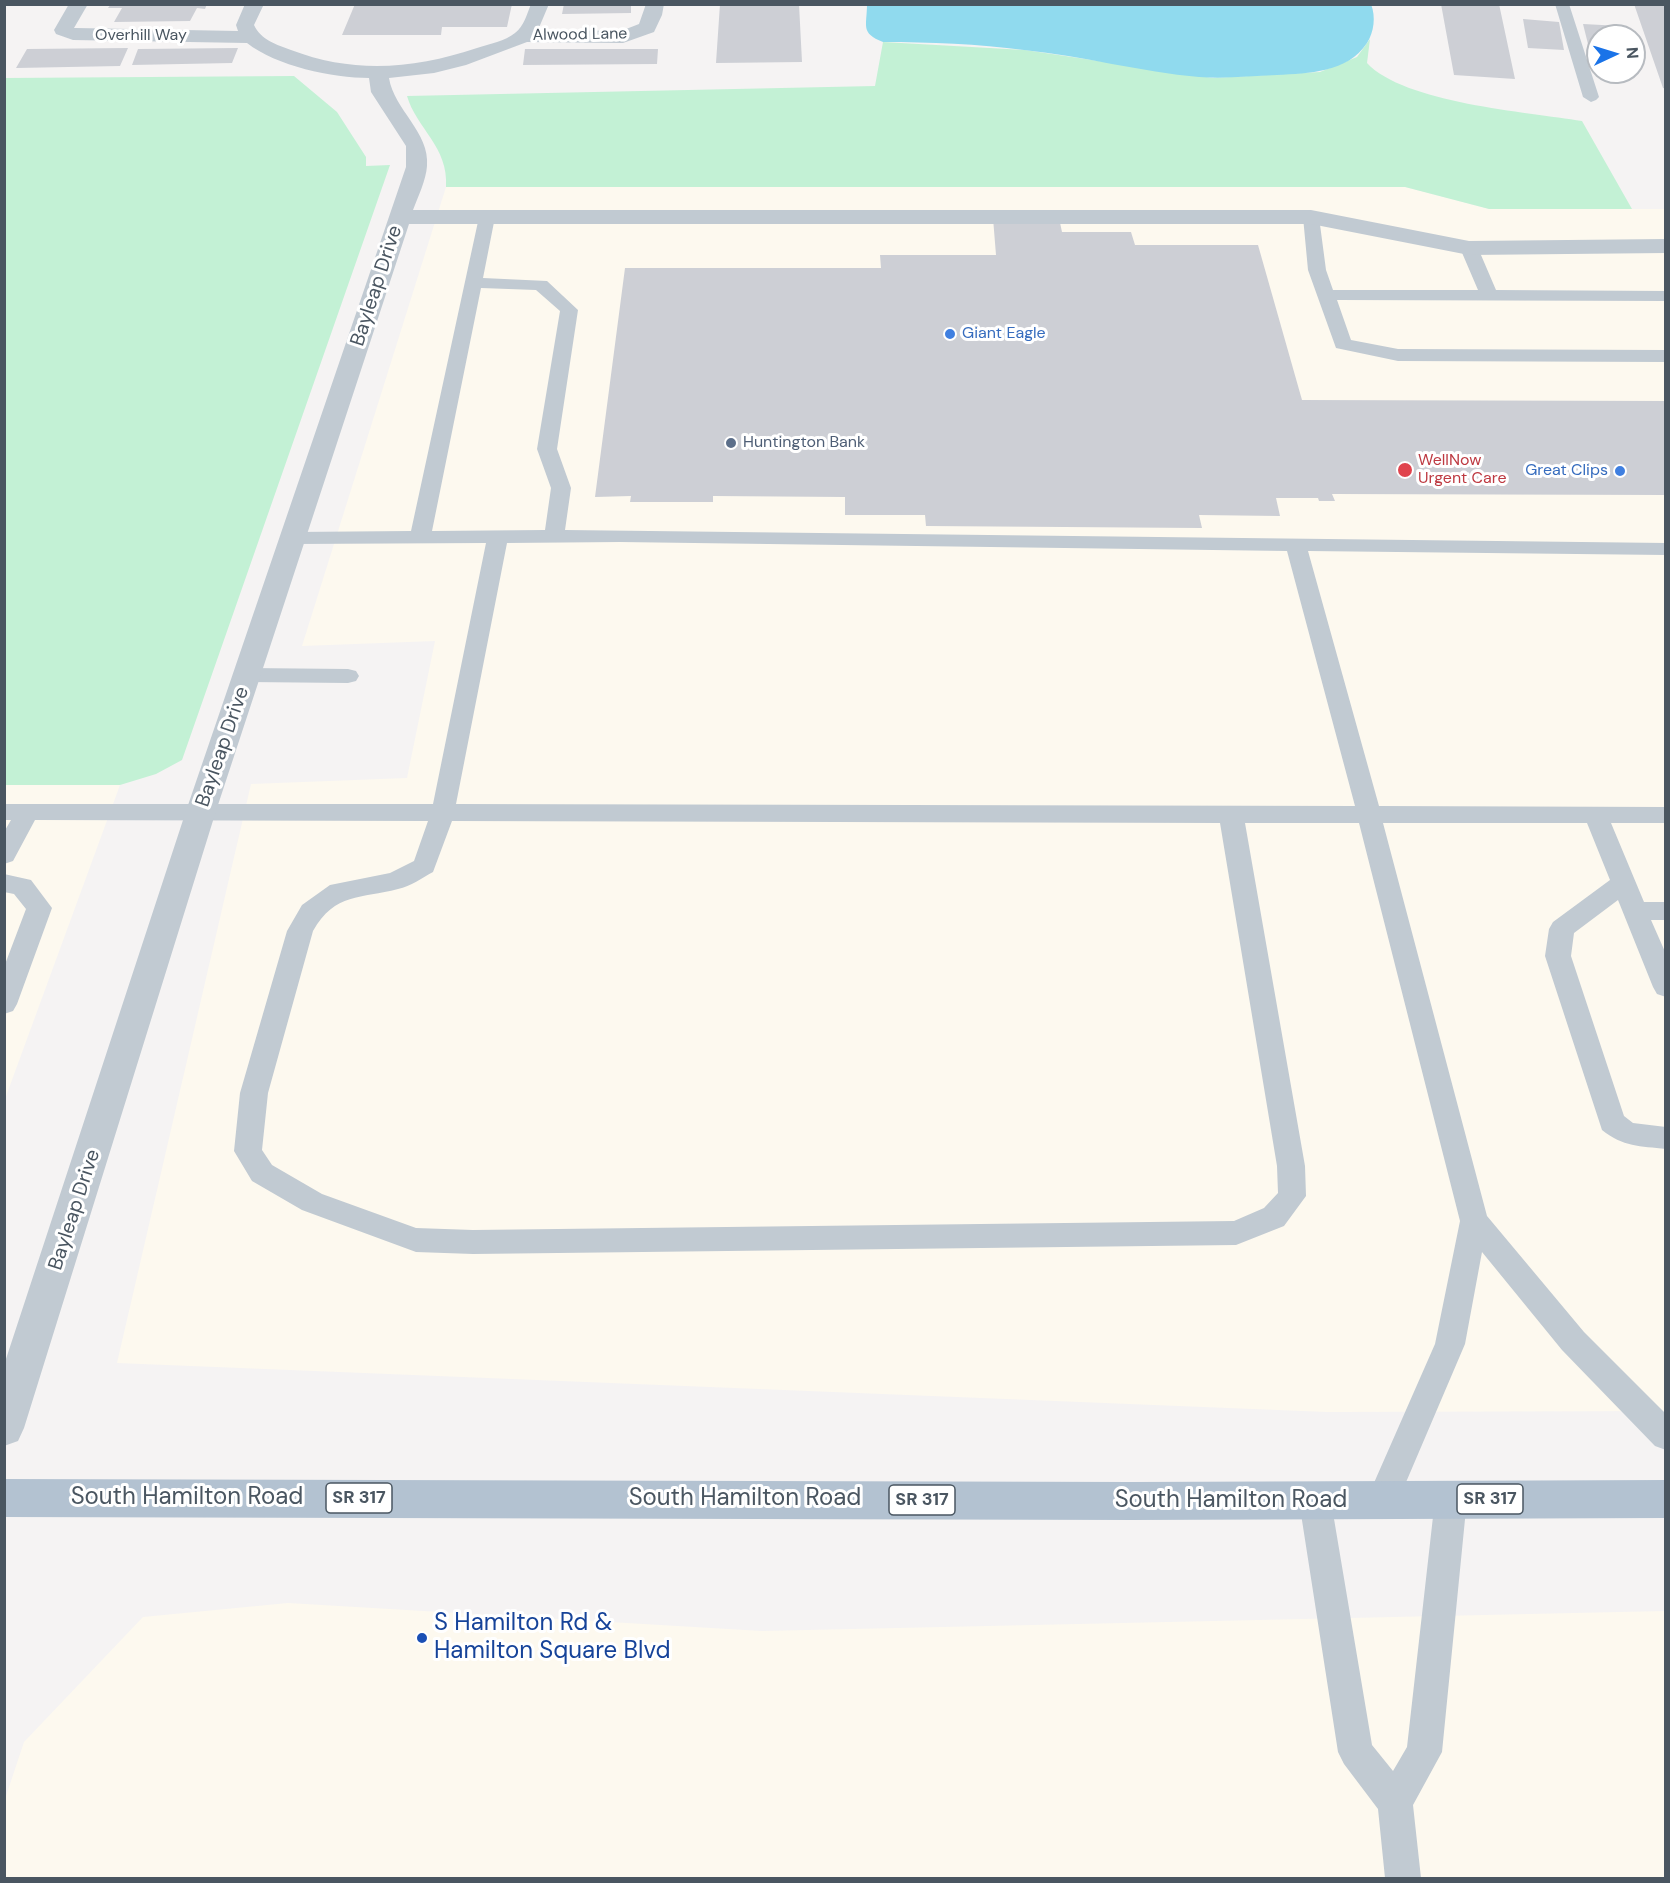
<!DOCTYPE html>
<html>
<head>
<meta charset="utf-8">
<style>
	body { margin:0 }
	#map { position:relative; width:1670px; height:1883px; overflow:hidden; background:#f5f3f3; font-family:"DM Sans",sans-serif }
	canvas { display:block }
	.frame { position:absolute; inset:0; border:6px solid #4a5661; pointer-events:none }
	.north { position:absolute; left:1586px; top:24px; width:60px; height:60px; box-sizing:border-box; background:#fff; border:2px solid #b7bbc0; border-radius:50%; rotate:86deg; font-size:16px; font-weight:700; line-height:24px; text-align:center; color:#4a5661 }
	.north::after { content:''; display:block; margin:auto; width:21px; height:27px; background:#1a73e8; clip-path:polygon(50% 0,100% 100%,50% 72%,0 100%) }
</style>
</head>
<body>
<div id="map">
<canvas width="1670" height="1883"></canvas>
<div class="frame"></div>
<div class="north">N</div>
</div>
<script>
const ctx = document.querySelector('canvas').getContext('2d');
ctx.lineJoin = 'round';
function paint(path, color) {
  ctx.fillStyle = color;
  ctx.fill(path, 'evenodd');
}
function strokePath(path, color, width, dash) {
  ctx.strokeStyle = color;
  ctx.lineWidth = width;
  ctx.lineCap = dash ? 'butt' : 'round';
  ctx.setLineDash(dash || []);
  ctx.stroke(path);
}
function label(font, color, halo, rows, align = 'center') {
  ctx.font = font + ' "DM Sans",sans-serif';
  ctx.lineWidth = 6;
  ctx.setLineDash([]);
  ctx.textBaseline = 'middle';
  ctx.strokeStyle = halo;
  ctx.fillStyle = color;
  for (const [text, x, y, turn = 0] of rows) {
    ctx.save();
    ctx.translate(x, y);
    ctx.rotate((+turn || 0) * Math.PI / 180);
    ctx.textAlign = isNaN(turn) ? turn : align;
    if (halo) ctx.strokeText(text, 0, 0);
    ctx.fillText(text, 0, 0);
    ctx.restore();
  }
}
paint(new Path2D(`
	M 446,187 L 1405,187 L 1489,209 L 1665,209 L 1665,1411 L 1327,1412 L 117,1363 L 251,784 L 407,778 L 435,641 L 302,646 Z
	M 5,785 L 120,785 L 5,1099 Z
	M 288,1603 L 762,1631 L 1665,1611 L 1665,1878 L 5,1878 L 5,1799 L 24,1742 L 143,1617 Z`), '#fdf9ef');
paint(new Path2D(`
	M 1370,39 L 1367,63 C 1404,103 1527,112 1582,121 L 1632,209 L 1489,209 L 1405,187 L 446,187 C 449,147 416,128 407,96 L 875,86 L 883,42 L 1025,50 L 1213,78 L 1320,72 L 1357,57 Z
	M 294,76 L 337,112 L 366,157 L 366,166 L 390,165 L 182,760 L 156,774 L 120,785 L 5,785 L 5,78 Z`), '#c3f1d5');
paint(new Path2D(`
	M 867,4 L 1371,4 C 1376,17 1374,32 1367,43 C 1347,73 1309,73 1277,75 C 1251,76 1225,79 1199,77 C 1141,72 1083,56 1024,50 C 978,44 930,42 883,42 C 860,33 867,26 867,4 Z`), '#90daee');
paint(new Path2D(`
	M 111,4 L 207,4 L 205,9 L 197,8 L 190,21 L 114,22 L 122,8 L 108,8 Z
	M 355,4 L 512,4 L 507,27 L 442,27 L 441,35 L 342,35 Z
	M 564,4 L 631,4 L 631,13 L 562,14 Z
	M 720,4 L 799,4 L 802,62 L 716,63 Z
	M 1441,4 L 1499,4 L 1515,79 L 1454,75 Z
	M 1634,4 L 1666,6 L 1666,89 L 1663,88 Z
	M 1523,19 L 1559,22 L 1564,50 L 1528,48 Z
	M 1583,24 L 1621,26 L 1624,36 L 1598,36 L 1598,53 L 1590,52 Z
	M 128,48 L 120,66 L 16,68 L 27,49 Z
	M 238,48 L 232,63 L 132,65 L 138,49 Z
	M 525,49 L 658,49 L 657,64 L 523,65 Z
	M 993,218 L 1059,218 L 1062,232 L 1131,232 L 1135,245 L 1258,245 L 1302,400 L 1666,401 L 1666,495 L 1332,494 L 1335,501 L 1319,501 L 1318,498 L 1276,498 L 1280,516 L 1199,515 L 1202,528 L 926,526 L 925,515 L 845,515 L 845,497 L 713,496 L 713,502 L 630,502 L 631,496 L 595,497 L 625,268 L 881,268 L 880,255 L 996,255 Z`), '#cdcfd5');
paint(new Path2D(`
	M 1555,4 L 1569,4 L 1599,97 L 1596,100 L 1591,102 L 1583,97 Z
	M 487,212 L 493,213 L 495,217 L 483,278 L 547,281 L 578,310 L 557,449 L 571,488 L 565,530 L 1666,543 L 1666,555 L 1308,551 L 1379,806 L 1666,807 L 1666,823 L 1611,823 L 1644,902 L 1666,902 L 1666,920 L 1651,920 L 1666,954 L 1666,997 L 1657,994 L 1653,987 L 1618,900 L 1574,933 L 1571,956 L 1624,1116 L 1633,1123 L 1666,1127 L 1666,1149 C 1640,1146 1623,1147 1602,1130 L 1545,956 L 1549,929 L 1553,922 L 1610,880 L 1587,823 L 1383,823 L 1487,1216 L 1584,1332 L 1666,1414 L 1666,1450 L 1655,1446 L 1562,1350 L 1482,1252 L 1465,1344 L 1398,1501 L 1393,1512 L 1382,1516 L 1371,1512 L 1366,1501 L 1435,1344 L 1460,1221 L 1359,823 L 1245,823 L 1305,1166 L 1306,1196 L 1284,1226 L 1236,1245 L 473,1254 L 416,1252 L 302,1210 L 252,1181 L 234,1151 L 240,1093 L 287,931 L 302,905 L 330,885 L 390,873 L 414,861 L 428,821 L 35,820 L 13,861 L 4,864 L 4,832 L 11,820 L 4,820 L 4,804 L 433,804 L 486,543 L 294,544 L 287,542 L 284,538 L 287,534 L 294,532 L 411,531 L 479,217 L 481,213 ZM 481,288 L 536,290 L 560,311 L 537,449 L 551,488 L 545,530 L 432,531 ZM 620,542 L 1287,551 L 1355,806 L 456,804 L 507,543 ZM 452,821 L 1220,823 L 1277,1166 L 1278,1193 L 1264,1208 L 1234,1221 L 473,1230 L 416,1228 L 322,1194 L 272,1165 L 262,1150 L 268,1093 L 313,931 C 335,892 361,899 398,889 C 411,886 422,878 433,872 Z
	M 1311,212 L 1317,213 L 1319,217 L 1326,270 L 1333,290 L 1478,290 L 1460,248 L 1463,244 L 1475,244 L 1478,248 L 1496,290 L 1666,291 L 1666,301 L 1337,300 L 1351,340 L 1398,349 L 1666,350 L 1666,362 L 1398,361 L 1336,348 L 1308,270 L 1303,217 L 1305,213 Z
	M 248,668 L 348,669 L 356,671 L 359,676 L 356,681 L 348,683 L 248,682 L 240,680 L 237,675 L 240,670 Z
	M 4,874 L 31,880 L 52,908 L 17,1004 L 13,1011 L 4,1014 L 4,967 L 26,909 L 14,894 L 4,892 Z
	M 1451,1484 L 1462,1488 L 1467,1499 L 1442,1752 L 1413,1805 L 1421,1878 L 1385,1878 L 1378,1809 L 1344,1764 L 1338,1752 L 1299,1501 L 1304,1490 L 1315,1486 L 1326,1490 L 1331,1501 L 1372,1745 L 1393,1771 L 1407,1747 L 1435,1499 L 1440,1488 Z`), '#c1cad2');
paint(new Path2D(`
	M 69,4 L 88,4 L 74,28 L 76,28 L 238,31 L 236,25 L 245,4 L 264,4 L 254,25 C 261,40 277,45 291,50 C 354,74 414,69 477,48 C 490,44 505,41 515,33 C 524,26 527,14 531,4 L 549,4 L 538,30 L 621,31 L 639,24 L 646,4 L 664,4 L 662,15 L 654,32 L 623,43 L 527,42 L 466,65 L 434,73 L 389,78 C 394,110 430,132 427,166 C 426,180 418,197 413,210 L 1311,210 L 1469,241 L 1666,239 L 1666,253 L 1469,255 L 1311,224 L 409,224 L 216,811 L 24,1428 L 18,1441 L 4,1446 L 4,1365 L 186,811 L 406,167 L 406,146 L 371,92 L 369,78 C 333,78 276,66 247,43 L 73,40 L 56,34 L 54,30 Z`), '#c1cad2');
paint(new Path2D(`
	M 4,1479 L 1132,1482 L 1666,1480 L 1666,1518 L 1132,1520 L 4,1517 Z`), '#b3c2d1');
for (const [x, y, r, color] of [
	[950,334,6,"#3f7fe0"],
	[731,443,6,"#5c6f8a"],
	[1405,470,8,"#e0444e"],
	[1620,471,6,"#3f7fe0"],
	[422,1638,6,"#1a4fb4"]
]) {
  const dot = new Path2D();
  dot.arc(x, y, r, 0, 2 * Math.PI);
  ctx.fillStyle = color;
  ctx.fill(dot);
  strokePath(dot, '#fff', 2);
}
label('16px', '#4a5661', '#fff', [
	["Alwood Lane",580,35,-1],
	["Overhill Way",141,36]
]);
label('16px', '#366cbe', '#fff', [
	["Giant Eagle",962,334],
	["Great Clips",1608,471,"right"]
], 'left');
label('16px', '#4e5e75', '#fff', [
	["Huntington Bank",743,443]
], 'left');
label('16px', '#be3a42', '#fff', [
	["WellNow",1418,461],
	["Urgent Care",1418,479]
], 'left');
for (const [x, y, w] of [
	[359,1498,66],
	[1490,1499,66],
	[922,1500,66]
]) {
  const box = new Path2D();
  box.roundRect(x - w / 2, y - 15, w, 30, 4.5);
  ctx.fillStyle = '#fff';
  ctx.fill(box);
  strokePath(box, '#4a5661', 1.5);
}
label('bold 18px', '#4a5661', null, [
	["SR 317",359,1498],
	["SR 317",1490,1499],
	["SR 317",922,1500]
]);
label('20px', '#4a5661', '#fff', [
	["Bayleap Drive",377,286,-72],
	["Bayleap Drive",223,747,-71],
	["Bayleap Drive",75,1210,-72]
]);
label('24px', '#4a5661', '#fff', [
	["South Hamilton Road",187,1498],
	["South Hamilton Road",745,1499],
	["South Hamilton Road",1231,1501]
]);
label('24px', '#164399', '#fff', [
	["S Hamilton Rd &",434,1624],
	["Hamilton Square Blvd",434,1652]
], 'left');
</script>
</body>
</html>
